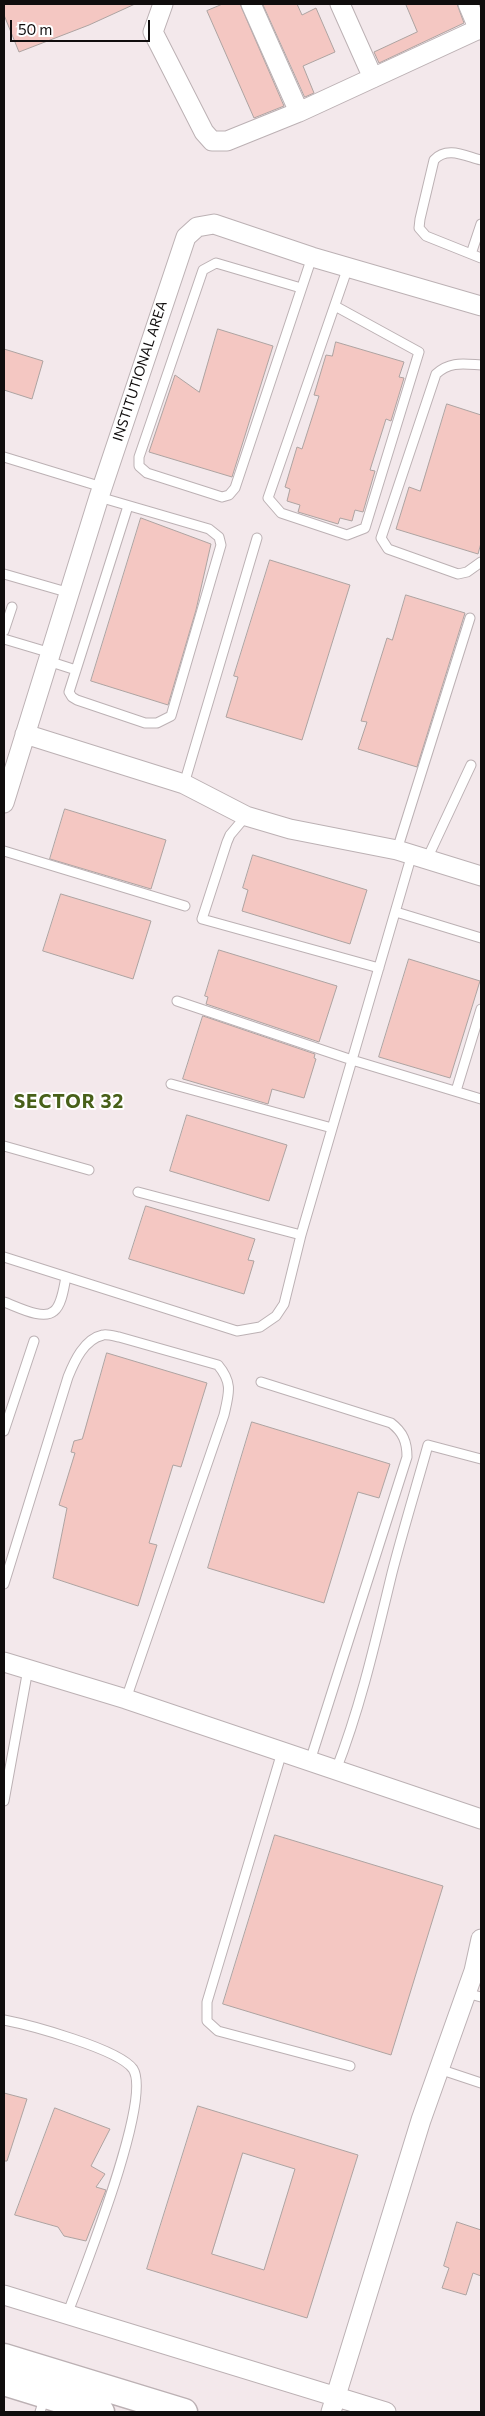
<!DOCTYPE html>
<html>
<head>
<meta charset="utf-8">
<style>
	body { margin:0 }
	#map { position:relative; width:485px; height:2416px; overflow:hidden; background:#f3e8eb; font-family:Commissioner,sans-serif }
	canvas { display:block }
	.frame { position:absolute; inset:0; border:5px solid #100d0d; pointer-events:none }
	.scale { position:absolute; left:10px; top:20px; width:140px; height:22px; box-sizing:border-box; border:2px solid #100d0d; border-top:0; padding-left:6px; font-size:15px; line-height:18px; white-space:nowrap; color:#100d0d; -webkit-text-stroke:4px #fff; paint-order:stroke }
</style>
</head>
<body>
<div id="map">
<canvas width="485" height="2416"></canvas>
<div class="frame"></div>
<div class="scale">50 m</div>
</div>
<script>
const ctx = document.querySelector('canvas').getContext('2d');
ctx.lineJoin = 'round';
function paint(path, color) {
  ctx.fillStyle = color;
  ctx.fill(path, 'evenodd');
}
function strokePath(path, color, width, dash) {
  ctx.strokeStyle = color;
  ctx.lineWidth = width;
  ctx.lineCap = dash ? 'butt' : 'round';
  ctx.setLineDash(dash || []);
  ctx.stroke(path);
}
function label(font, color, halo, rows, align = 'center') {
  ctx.font = font + ' Commissioner,sans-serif';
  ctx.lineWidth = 4;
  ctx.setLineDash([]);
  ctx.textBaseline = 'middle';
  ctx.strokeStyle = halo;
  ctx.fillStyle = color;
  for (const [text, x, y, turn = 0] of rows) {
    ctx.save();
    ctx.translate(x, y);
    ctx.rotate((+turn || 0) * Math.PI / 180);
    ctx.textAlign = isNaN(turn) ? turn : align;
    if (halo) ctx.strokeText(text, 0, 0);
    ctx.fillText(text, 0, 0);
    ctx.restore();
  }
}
const building = new Path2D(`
	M 4,4 L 135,4 L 89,25 L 19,52 L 4,15 Z
	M 223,4 L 240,4 L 284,106 L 254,118 L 207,11 Z
	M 263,4 L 297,4 L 302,15 L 316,8 L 335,52 L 303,66 L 314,93 L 305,97 Z
	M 406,4 L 457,4 L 464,23 L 379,63 L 374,52 L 417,32 Z
	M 218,329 L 273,346 L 232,477 L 149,452 L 175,375 L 199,392 Z
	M 336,342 L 404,362 L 399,377 L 404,378 L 391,421 L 386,419 L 370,470 L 375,471 L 363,512 L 355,510 L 352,521 L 340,518 L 338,524 L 298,512 L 300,505 L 287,501 L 290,489 L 285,487 L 297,447 L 302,449 L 319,396 L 314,395 L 326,355 L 332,356 Z
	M 4,349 L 43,361 L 32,399 L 4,390 Z
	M 447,404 L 481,415 L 481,543 L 478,554 L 396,529 L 409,487 L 420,491 Z
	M 141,518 L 211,544 L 196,610 L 168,705 L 91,681 Z
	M 270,560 L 350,585 L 302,740 L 226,717 L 238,677 L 234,676 Z
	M 406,595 L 465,613 L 417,767 L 358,749 L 367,722 L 361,721 L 387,638 L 392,640 Z
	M 65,809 L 166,840 L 151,889 L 50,859 Z
	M 253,855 L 367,890 L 350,944 L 242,911 L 248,890 L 243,888 Z
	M 61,894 L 151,921 L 133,979 L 43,951 Z
	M 219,950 L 337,986 L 319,1042 L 206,1004 L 208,997 L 205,996 Z
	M 409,959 L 480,981 L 450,1078 L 379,1057 Z
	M 203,1016 L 315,1054 L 314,1058 L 316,1059 L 304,1098 L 272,1089 L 268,1104 L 183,1079 Z
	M 187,1115 L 287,1145 L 269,1201 L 170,1171 Z
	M 146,1206 L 255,1239 L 248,1260 L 254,1261 L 244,1294 L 129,1259 Z
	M 107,1353 L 207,1383 L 181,1467 L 173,1465 L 149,1543 L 157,1545 L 138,1606 L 53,1578 L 67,1508 L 59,1505 L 75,1453 L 71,1452 L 74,1441 L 82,1439 Z
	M 252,1422 L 390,1464 L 379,1498 L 358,1492 L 324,1603 L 208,1568 Z
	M 275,1835 L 443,1886 L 391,2055 L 223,2004 Z
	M 4,2093 L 27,2099 L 7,2161 L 4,2161 Z
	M 198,2106 L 358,2155 L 307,2318 L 147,2269 ZM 243,2153 L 295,2169 L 264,2270 L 212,2254 Z
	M 55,2108 L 110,2129 L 91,2166 L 105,2174 L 96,2187 L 106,2190 L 86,2241 L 64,2236 L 58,2227 L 15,2215 Z
	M 457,2222 L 481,2230 L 481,2276 L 473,2273 L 466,2295 L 442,2288 L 449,2268 L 444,2266 Z`);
paint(building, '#f4c7c2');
strokePath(building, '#ada3a1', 1);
const lane = new Path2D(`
	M 481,224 L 471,254 L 481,258
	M 471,254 L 426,236 L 419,228 L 420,219 L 434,160 C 447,146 465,156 481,160
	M 301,288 L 216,263 L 203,270 L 139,457 L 139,466 L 147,473 L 222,497 L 229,495 L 235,488 L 312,257
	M 335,306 L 419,352 L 365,528 L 347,535 L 281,513 L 268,498 L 348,267
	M 481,365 C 464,364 450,361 436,374 L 381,538 L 388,549 L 458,574 L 467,572 L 481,562
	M 4,457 L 102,487
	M 99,497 L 209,529 L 219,537 L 221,545 L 171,716 L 157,723 L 145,723 L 77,700 L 72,697 L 69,692 L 128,506
	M 4,574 L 70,593
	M 4,631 L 12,607
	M 4,639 L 51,653
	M 48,661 L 76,670
	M 184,784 L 257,538
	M 246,816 L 230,835 L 227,842 L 202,919 L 379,968
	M 397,850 L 470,618
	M 4,851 L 185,906
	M 427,859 L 471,765
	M 396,912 L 481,938
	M 177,1001 L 352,1060 L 481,1099
	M 171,1084 L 332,1128
	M 456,1091 L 481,1009
	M 4,1146 L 89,1170
	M 138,1192 L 301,1235
	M 4,1257 L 237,1331 L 260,1327 L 276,1316 L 284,1304 L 301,1235 L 412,854
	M 4,1302 C 16,1306 43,1321 54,1311 C 62,1305 64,1286 66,1277
	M 261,1382 L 391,1423 C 403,1432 407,1442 407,1457 L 310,1761
	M 4,1431 L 34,1341
	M 4,1584 L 68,1377 C 74,1362 84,1339 103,1335 C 107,1334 114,1336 119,1337 L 218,1365 C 233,1383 229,1393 224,1415 L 126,1699
	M 282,1752 L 207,2002 L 207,2021 L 218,2031 L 350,2066
	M 336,1770 C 361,1706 376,1639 392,1573 C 403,1530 416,1488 428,1445 L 481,1459
	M 4,1801 L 28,1669
	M 466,1993 L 481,1997
	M 4,2020 C 30,2025 119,2049 133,2069 C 153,2099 81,2277 67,2315
	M 439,2069 L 481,2083
	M 40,2412 L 45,2396`);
const street = new Path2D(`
	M 163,4 L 153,32 L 204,132 L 212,141 L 227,141 L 299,112 L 481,28
	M 251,4 L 299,112
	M 340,4 L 373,78
	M 468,4 L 479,30
	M 25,734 L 184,784 L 246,816 L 290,829 L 397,850 L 481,876
	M 4,803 L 99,497 L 186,237 L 197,227 L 214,224 L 312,257 L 481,306
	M 4,1662 L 126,1699 L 481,1819
	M 4,2295 L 386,2412
	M 331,2412 L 421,2120 L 474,1971 L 481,1939`);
const secondary = new Path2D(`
	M 4,2357 L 184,2412
	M 4,2382 L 101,2412`);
strokePath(lane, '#bcb1b4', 11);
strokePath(street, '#bcb1b4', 21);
strokePath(secondary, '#bcb1b4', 29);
strokePath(lane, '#fff', 9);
strokePath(street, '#fff', 19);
strokePath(secondary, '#fff', 26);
label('14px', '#100d0d', '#fff', [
	["INSTITUTIONAL AREA",140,371,-72]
]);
ctx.letterSpacing = '1px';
label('bold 19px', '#486019', '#fff', [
	["SECTOR 32",69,1102]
]);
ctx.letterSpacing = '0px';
</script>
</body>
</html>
